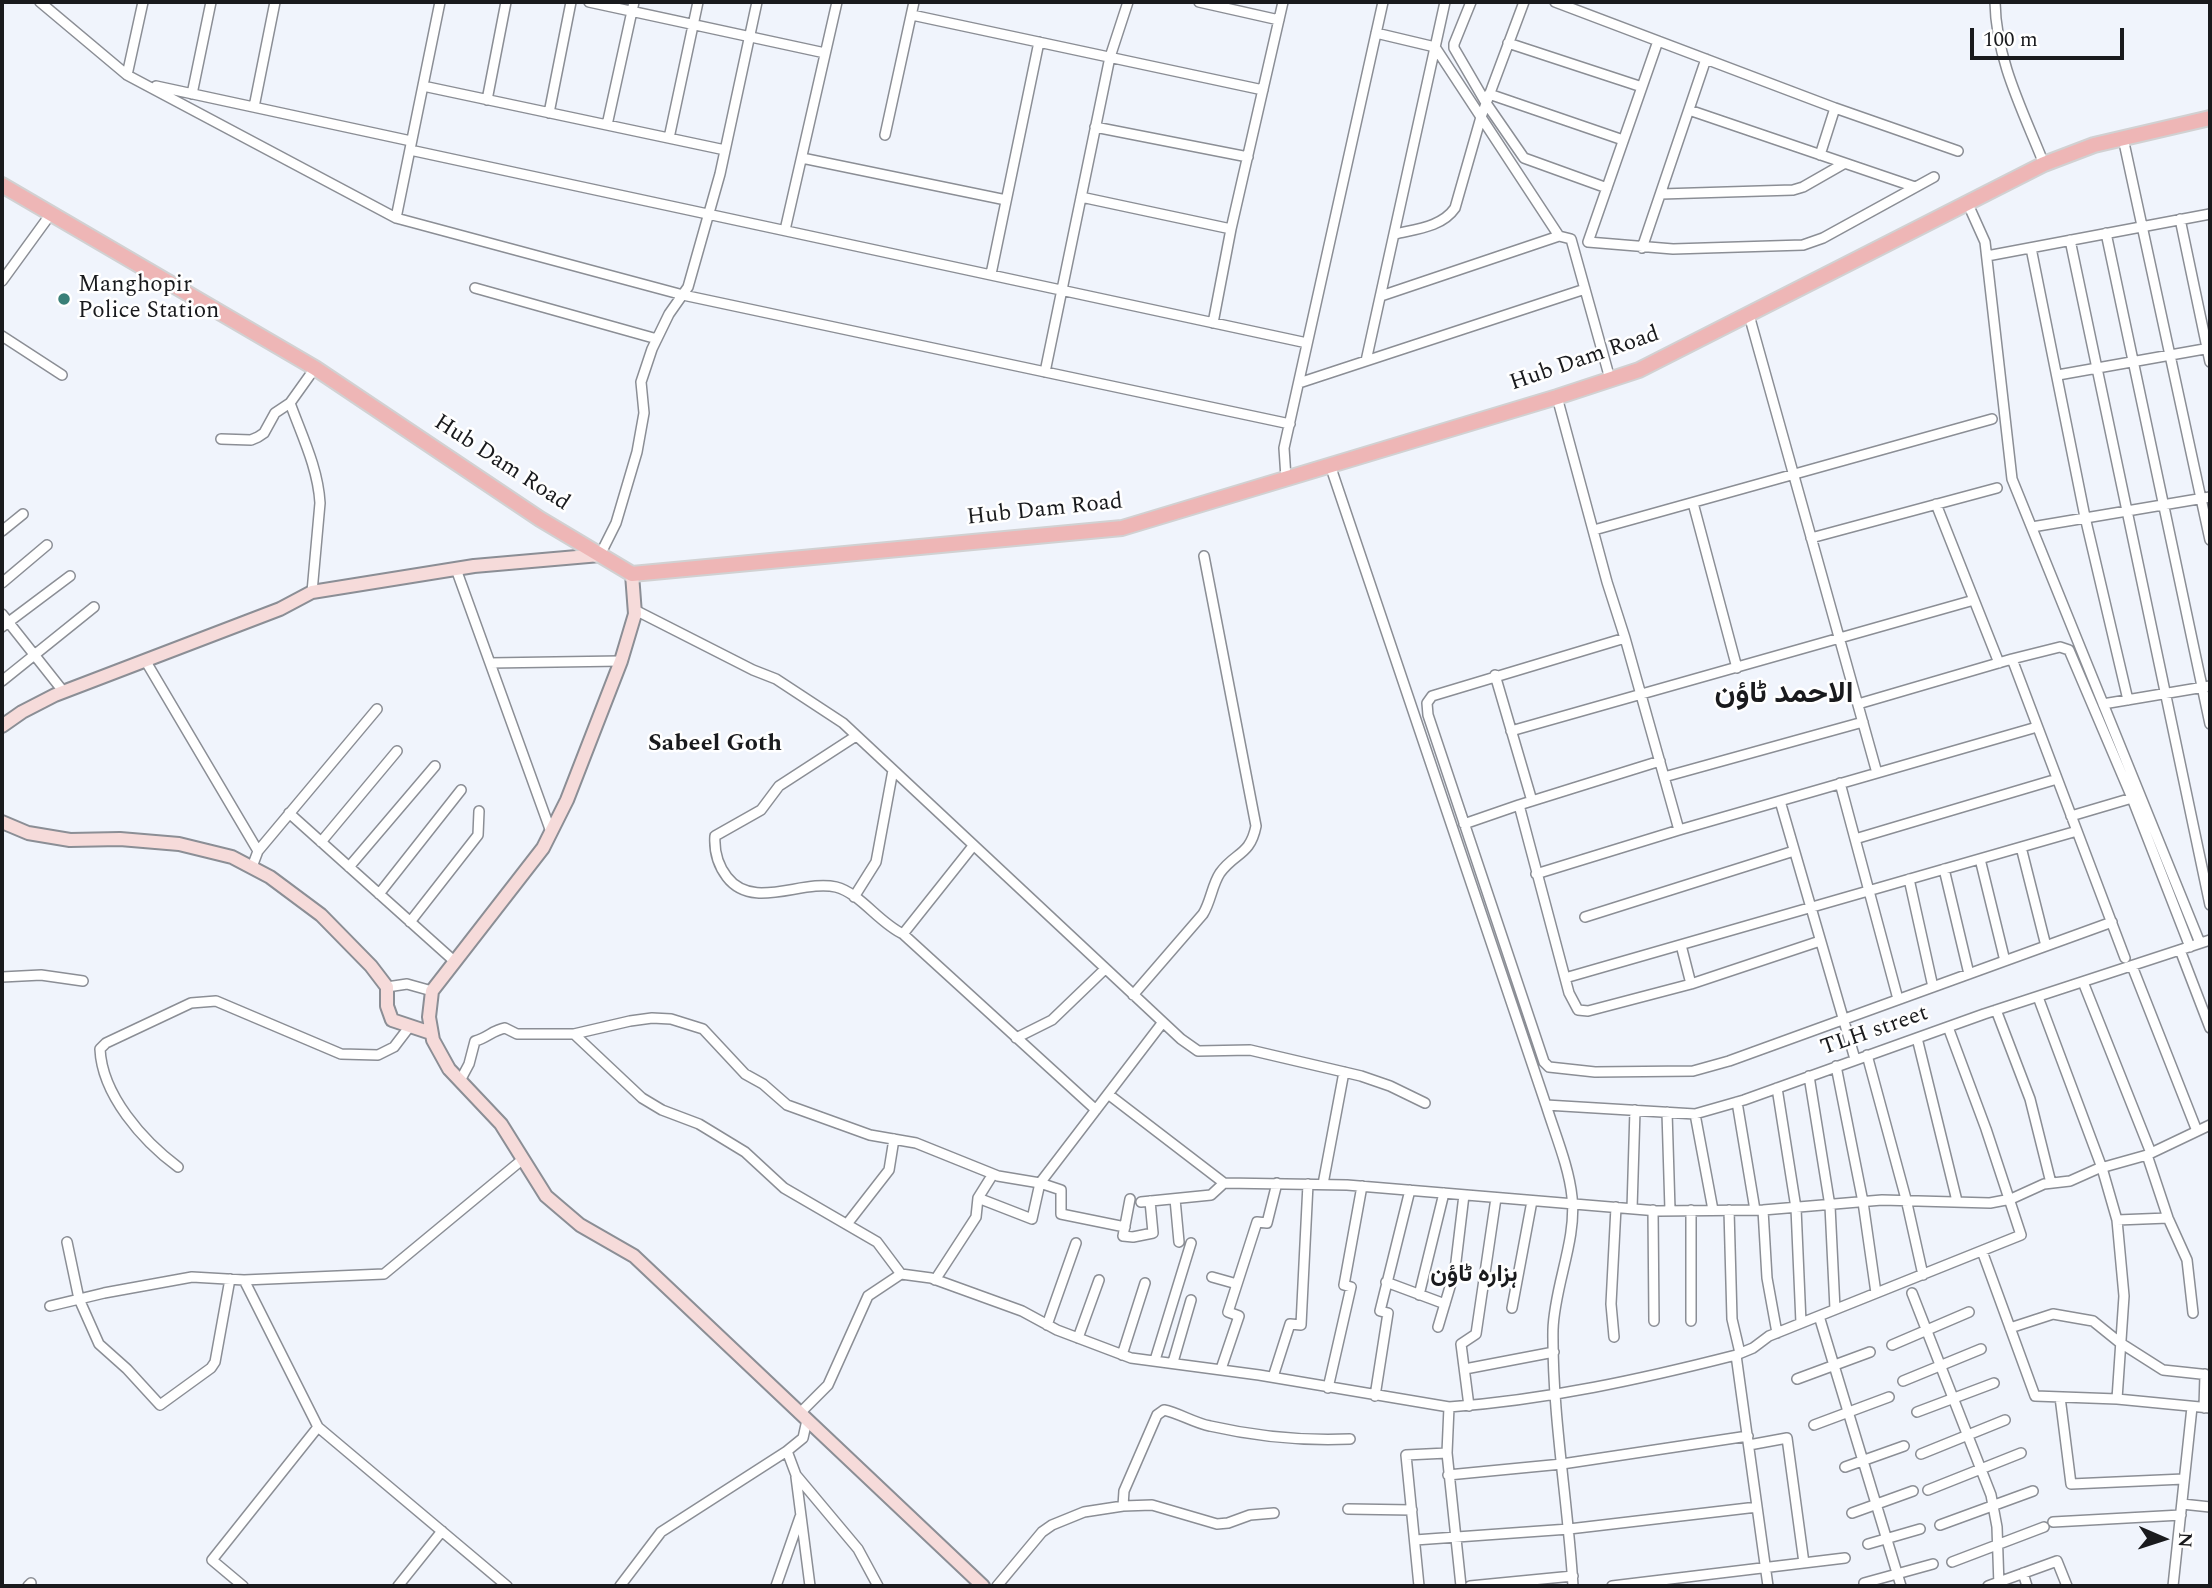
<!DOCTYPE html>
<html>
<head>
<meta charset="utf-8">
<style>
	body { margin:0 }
	#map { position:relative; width:2212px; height:1588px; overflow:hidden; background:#f0f4fc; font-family:Spectral,serif }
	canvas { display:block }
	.frame { position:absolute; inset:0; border:4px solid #191a1d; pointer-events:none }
	.north { position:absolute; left:2128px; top:1504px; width:70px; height:70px; -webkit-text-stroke:5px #fff; paint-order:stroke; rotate:93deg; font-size:19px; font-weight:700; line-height:28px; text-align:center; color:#191a1d }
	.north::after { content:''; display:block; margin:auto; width:24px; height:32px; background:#191a1d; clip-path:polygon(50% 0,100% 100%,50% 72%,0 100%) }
	.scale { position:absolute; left:1970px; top:28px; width:154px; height:32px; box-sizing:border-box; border:4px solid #191a1d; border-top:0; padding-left:9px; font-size:21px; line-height:24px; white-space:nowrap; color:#191a1d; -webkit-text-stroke:5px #fff; paint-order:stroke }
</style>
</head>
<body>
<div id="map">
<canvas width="2212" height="1588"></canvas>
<div class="frame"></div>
<div class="north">N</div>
<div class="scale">100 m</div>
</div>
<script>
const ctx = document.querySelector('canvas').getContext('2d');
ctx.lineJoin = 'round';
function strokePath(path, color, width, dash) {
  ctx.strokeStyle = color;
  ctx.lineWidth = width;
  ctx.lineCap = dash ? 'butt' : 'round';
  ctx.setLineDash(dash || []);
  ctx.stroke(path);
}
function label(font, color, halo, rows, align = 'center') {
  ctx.font = font + ' Spectral,Vazirmatn,serif';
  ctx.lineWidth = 5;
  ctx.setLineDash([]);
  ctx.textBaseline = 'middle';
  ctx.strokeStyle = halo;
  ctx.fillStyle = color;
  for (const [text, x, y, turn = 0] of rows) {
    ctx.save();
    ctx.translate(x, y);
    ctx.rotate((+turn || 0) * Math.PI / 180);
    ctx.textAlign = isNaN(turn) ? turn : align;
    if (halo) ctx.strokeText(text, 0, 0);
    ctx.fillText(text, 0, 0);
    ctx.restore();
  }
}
const street = new Path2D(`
	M 40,2 L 127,75 L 396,218 L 683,295 L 1290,424
	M 589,2 L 825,53
	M 1199,2 L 1279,20
	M 1471,2 L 1454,44 L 1454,48 L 1486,103 L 1524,158 L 1607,188
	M 1555,2 L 1835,108 L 1958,151
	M 1995,2 C 1996,60 2023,111 2044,164
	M 912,15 L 1263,90
	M 1376,33 L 1435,47 L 1559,236 L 1571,239 L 1610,379
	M 1658,41 L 1588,242 L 1673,249 L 1803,245 L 1823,238 L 1934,177
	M 1508,43 L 1642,87
	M 127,75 L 143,2
	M 156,86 L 411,141
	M 423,86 L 725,150
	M 192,94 L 211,2
	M 1489,94 L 1623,140
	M 487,100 L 506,2
	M 254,107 L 275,2
	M 1689,110 L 1915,187
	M 549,113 L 571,2
	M 607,125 L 634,2
	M 1095,127 L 1248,157
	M 885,135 L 914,2
	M 669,138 L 698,2
	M 2123,138 L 2210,540
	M 410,150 L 1307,343
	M 1820,155 L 1835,108
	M 802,158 L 1006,200
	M 1661,194 L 1793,190 L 1803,187 L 1845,163
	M 1081,197 L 1231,229
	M 1967,202 L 1985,242 L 2012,479 L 2200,943
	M 396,218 L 440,2
	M 2180,219 L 2210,362
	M 785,230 L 837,2
	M 2106,233 L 2210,724
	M 1395,234 C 1416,229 1442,227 1455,208 L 1481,117 L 1524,2
	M 2070,240 L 2210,905
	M 1642,248 L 1706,59
	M 2031,248 L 2085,517 L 2128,700
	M 1987,256 L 2210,214
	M 991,274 L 1039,42
	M 2,281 L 50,215
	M 475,288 L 657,339
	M 1381,296 L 1559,236
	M 1749,315 L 1877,773
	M 1213,323 L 1231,229 L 1283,2
	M 2,336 L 62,375
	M 1366,361 L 1445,2
	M 1045,372 L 1110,57 L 1128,2
	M 2058,375 L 2210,348
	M 1299,383 L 1585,289
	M 1557,397 L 1607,582 L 1625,638 L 1679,830
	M 290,403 C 302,436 318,468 320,503 L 312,592
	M 221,439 L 251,440 L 258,437 L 264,433 L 275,413 L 290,403 L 315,368
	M 1330,465 L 1546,1105 C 1555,1134 1569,1167 1572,1197 C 1577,1240 1554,1287 1553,1330 C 1552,1416 1568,1501 1573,1586
	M 1286,478 L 1284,448 L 1383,2
	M 1693,503 L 1737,668
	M 1936,504 L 1999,663
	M 2032,527 L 2210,497
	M 1594,530 L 1992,419
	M 2,531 L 23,514
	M 1811,538 L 1997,488
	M 600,555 L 616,523 L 637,452 L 644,413 L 641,382 L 652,349 L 669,314 L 688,287 L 720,174 L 757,2
	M 456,569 L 551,832
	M 2,583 L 47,545
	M 635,610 L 753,670 L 776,679 L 843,723 L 1181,1039 L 1198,1051 L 1250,1050 L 1361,1076 L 1390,1086 L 1425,1103
	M 2,614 L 63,691
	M 2,627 L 70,576
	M 1625,638 L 1432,696 L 1427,703 L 1428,715 L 1544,1062 L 1549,1067 L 1595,1072 L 1693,1071 L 1729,1061 L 2112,922
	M 2012,659 L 2125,958
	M 145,660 L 258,851 L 252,867
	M 490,663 L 621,661
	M 1495,675 L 1532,801
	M 2,681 L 94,607
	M 1858,704 L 2012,659 L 2060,647 L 2069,650 L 2132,798 L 2190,947
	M 2103,704 L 2210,686
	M 1511,731 L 1974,600
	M 856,736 L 779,786 L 761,810 L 715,836 C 714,851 717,864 727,877 C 753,911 802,879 836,887 C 860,893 879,923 903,934 L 973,846
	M 1660,761 L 1519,805 L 1569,993 L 1578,1010 L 1588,1011 L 1691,984 L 1820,941
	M 1664,777 L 1863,722
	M 1840,783 L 1898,999
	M 1780,801 L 1855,1059
	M 289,813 L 453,960
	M 2071,816 L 2132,798
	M 1464,824 L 1519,805
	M 1855,839 L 2057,779
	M 321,842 L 397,751
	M 2021,847 L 2046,946
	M 258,851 L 377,709
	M 1980,859 L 2005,961
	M 349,867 L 435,766
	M 1944,869 L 1969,974
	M 1536,874 L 1679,830 L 2037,727
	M 1909,879 L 1933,987
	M 379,894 L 461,790
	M 854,897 L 876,862 L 893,770
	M 1585,917 L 1794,851
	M 410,922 L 478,835 L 479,811
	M 903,934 L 1096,1110
	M 1681,945 L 1691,984
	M 2180,950 L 2210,1028
	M 2132,966 L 2197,1131
	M 2,977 L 41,975 L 83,981
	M 1565,978 L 2077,831
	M 2083,982 L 2151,1153
	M 387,987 L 407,984 L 432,991
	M 1133,995 L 1203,914 C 1211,901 1212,885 1220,873 C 1235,852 1250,856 1256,826 L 1204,556
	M 2038,997 L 2102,1168 L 2117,1220 L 2124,1296 L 2117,1399
	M 1996,1010 L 2030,1099 L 2051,1183
	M 574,1034 L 642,1098 L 662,1110 L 699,1124 L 745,1152 L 784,1188 L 877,1242 L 901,1274 L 931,1278 L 1022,1311 L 1057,1330 L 1131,1358 L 1259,1375 L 1449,1407 C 1546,1400 1642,1379 1736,1355 L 1753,1348 L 1769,1336 L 2021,1235 L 1986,1129 L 1948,1027
	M 1016,1038 L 1052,1020 L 1105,969
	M 1917,1038 L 1957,1201
	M 1867,1055 L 1906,1199 L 1923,1275
	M 1836,1066 L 1863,1202 L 1876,1293
	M 1809,1076 L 1830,1206 L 1835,1309
	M 461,1079 L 469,1064 L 475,1041 C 487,1038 493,1030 505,1028 L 517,1034 L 574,1034 L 630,1021 L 652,1018 L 671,1019 L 703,1029 L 745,1074 L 763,1084 L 787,1105 L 870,1135 L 916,1143 L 998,1176 L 1040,1183 L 1061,1190 L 1061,1214 L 1125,1227
	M 1777,1088 L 1796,1208 L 1801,1323
	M 1108,1094 L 1224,1183 L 1347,1185 L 1658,1211 L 1763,1210 L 1882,1200 L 1990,1203 L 2011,1199 L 2044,1184 L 2070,1181 L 2097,1169 L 2147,1155 L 2210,1125
	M 1737,1102 L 1755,1210
	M 1546,1105 L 1695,1114 L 1744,1100 L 1984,1014 L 2210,940
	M 1667,1112 L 1670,1210
	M 1695,1114 L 1713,1210
	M 2147,1155 L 2168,1218 L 2187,1260 L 2193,1313
	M 178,1167 C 143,1141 102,1095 100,1049 L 106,1043 L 191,1003 L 216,1001 L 341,1054 L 378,1055 L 394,1047 L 410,1026
	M 1323,1184 L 1344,1072
	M 978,1198 L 1032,1219 L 1040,1183 L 1163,1022
	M 1130,1199 L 1123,1236 L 1133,1237 L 1153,1233 L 1150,1201
	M 1175,1199 L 1179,1242
	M 1141,1202 L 1211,1195 L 1224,1183
	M 1632,1209 L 1635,1110
	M 1653,1210 L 1654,1321
	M 1691,1210 L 1691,1321
	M 1729,1210 L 1732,1319 L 1740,1353
	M 1763,1210 L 1767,1278 L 1777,1333
	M 2117,1220 L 2168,1218
	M 847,1224 L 889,1170 L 894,1139
	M 67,1242 L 79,1299 L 99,1344 L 127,1369 L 160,1405 L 211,1368 L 215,1362 L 230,1279
	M 1982,1251 L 2035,1396 L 2117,1399 L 2210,1408
	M 1212,1277 L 1237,1284
	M 244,1280 L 318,1427 L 507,1586
	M 935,1280 L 976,1217 L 978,1198 L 993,1174
	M 1386,1282 L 1445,1304
	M 1912,1293 L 1991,1495 L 1997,1527 L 1999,1586
	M 1419,1295 L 1444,1193
	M 50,1306 L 104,1293 L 192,1277 L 244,1280 L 384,1274 L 523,1159
	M 1512,1308 L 1532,1201
	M 1819,1316 L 1901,1586
	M 1047,1325 L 1076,1243
	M 1438,1327 L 1455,1270 L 1464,1195
	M 2010,1328 L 2053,1314 L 2093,1321 L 2119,1342 L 2163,1370 L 2210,1375
	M 1614,1337 L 1611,1304 L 1616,1207
	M 1078,1338 L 1099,1280
	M 1892,1345 L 1969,1312
	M 1122,1355 L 1145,1283
	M 1736,1355 L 1768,1586
	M 1155,1360 L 1191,1243
	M 1173,1362 L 1191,1300
	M 1221,1369 L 1239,1316 L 1228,1312 L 1257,1222 L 1267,1223 L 1277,1183
	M 1465,1369 L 1554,1352
	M 1273,1377 L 1290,1324 L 1301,1325 L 1308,1184
	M 1797,1379 L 1870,1352
	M 1903,1381 L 1981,1349
	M 1328,1388 L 1351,1287 L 1344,1285 L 1362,1186
	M 1375,1396 L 1388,1313 L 1380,1311 L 1410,1190
	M 2060,1397 L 2071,1484 L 2184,1479
	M 1469,1406 L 1461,1344 L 1476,1334 L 1496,1198
	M 1449,1407 L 1447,1453 L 1461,1586
	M 2204,1408 L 2205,1374
	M 1917,1412 L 1994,1383
	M 800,1413 L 828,1385 L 868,1296 L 901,1274
	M 807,1420 L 803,1438 L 787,1451 L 796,1475 L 858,1549 L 878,1586
	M 1814,1425 L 1889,1397
	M 1749,1445 L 1787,1438 L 1804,1563
	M 1921,1454 L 2005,1420
	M 1845,1467 L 1904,1446
	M 1448,1475 L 1562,1464 L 1748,1436
	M 796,1477 L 810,1586
	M 1928,1490 L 2021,1453
	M 2182,1504 L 2210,1507
	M 1123,1506 L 1124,1491 L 1157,1415 L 1164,1410 C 1179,1413 1194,1423 1210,1426 C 1254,1436 1304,1441 1350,1439
	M 1348,1509 L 1412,1510
	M 1852,1513 L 1913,1491
	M 2053,1522 L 2181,1515
	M 1940,1525 L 2033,1491
	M 1415,1540 L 1569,1529 L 1757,1507
	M 1868,1544 L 1920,1529
	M 1952,1562 L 2044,1527
	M 2023,1573 L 2027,1586
	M 1864,1583 L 1933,1564
	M 28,1586 L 31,1583
	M 243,1586 L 212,1560 L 318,1427
	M 398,1586 L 442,1531
	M 620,1586 L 661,1532 L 787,1451
	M 776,1586 L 800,1517
	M 997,1586 L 1042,1532 L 1052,1525 L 1084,1512 L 1123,1506 L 1152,1505 L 1217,1524 L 1228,1523 L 1250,1515 L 1274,1513
	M 1419,1586 L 1406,1455 L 1447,1453
	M 1470,1586 L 1573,1576
	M 1612,1586 L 1845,1558
	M 1988,1586 L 2057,1561 L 2067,1586
	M 2173,1586 L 2192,1407`);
const secondary = new Path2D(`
	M 632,574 L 635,614 L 621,661 L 567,800 L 543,848 L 432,991 L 429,1017 L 433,1040 L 449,1069 L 501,1124 L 546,1196 L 580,1225 L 634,1256 L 983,1586
	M 2,726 L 22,712 L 55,695 L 280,609 L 312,592 L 474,566 L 600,555
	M 2,822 L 28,833 L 70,840 L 120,839 L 179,844 L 232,857 L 270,877 L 321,915 L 371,966 L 387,987 L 387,1006 L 392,1020 L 431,1033`);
const primary = new Path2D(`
	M 2,185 L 315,368 L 540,519 L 632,574 L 1122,528 L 1557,397 L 1639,370 L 2044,164 L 2094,145 L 2210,118`);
strokePath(street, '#8b8e95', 12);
strokePath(secondary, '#8b8e95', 16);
strokePath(primary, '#d1d1d2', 18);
strokePath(street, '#fff', 9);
strokePath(secondary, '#f6dbda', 12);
strokePath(primary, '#eeb6b6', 14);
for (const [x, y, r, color] of [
	[64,299,7,"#3a8078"]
]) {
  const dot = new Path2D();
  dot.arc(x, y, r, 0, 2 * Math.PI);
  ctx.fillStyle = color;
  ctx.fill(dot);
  strokePath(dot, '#fff', 2.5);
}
label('23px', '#191a1d', '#fff', [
	["Manghopir",78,286],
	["Police Station",78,312]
], 'left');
label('23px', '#191a1d', '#fff', [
	["Hub Dam Road",1585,360,-19],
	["Hub Dam Road",501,464,33],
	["Hub Dam Road",1045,511,-6],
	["TLH street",1875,1032,-19]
]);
label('bold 24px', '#191a1d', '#fff', [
	["Sabeel Goth",715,745],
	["ہزارہ ٹاؤن",1474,1276]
]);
label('bold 30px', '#191a1d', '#fff', [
	["الاحمد ٹاؤن",1784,696]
]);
</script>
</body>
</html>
